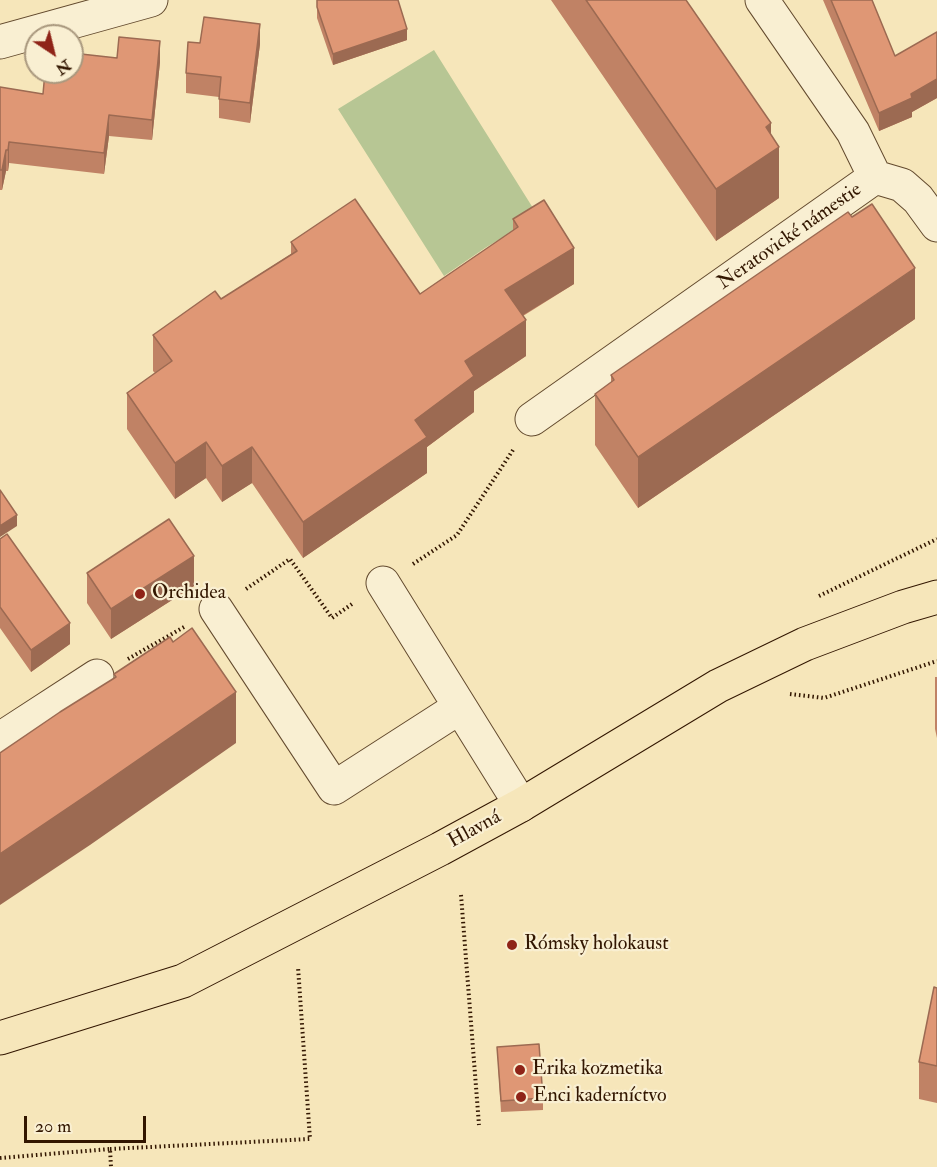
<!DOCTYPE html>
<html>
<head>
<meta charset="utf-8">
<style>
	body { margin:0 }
	#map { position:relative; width:937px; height:1167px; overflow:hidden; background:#f6e6ba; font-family:"IM FELL Double Pica",serif }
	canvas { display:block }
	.north { position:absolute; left:24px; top:24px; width:60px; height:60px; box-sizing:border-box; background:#f9efd2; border:2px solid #a9987e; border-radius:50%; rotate:145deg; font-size:16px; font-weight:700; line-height:24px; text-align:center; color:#321600 }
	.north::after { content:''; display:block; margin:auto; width:21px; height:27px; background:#8f2418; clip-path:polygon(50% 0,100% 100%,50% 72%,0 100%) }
	.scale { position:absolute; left:24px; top:1116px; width:122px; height:27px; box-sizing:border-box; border:3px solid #321600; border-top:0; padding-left:8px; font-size:18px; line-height:21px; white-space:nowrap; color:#321600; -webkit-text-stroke:4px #f9efd2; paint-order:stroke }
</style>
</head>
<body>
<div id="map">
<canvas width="937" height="1167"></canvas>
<div class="north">N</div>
<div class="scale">20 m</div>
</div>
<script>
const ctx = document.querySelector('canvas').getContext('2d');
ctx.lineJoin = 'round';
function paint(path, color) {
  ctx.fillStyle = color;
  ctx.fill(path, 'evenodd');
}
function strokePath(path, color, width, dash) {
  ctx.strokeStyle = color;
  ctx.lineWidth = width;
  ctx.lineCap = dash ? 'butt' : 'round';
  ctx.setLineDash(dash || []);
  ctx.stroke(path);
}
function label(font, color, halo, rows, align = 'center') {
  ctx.font = font + ' "IM FELL Double Pica",serif';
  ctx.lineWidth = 4.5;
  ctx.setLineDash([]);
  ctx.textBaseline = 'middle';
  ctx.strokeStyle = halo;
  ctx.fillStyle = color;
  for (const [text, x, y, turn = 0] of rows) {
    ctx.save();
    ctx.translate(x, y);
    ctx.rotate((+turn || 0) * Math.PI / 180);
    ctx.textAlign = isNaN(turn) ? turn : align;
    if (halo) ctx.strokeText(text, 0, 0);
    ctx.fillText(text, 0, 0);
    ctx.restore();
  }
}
paint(new Path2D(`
	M 434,50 L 538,216 L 485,248 L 444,276 L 338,109 Z`), '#b7c694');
const minor = new Path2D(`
	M 0,42 L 151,0
	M 875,177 L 902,185 L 918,199 L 937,225
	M 532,419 L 875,177 L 853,132 L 762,0
	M 383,583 L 521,805
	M 216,609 L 334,788 L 460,707
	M 0,739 L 97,676`);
const major = new Path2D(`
	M 0,1038 L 183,981 L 440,849 L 521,805 L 718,686 L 805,644 L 903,607 L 937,597`);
strokePath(minor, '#634a2e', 35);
strokePath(major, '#321600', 35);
strokePath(new Path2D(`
	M 413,564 L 457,535 L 513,450
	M 246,589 L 290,559 L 332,618 L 352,604
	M 819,596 L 937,539
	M 128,659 L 184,627
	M 790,694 L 824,698 L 937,661
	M 461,895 L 479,1125
	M 110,1149 L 310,1139 L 298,967
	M 0,1158 L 110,1149 L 111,1167`), '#321600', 4, [1.5, 3]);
strokePath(minor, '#f9efd2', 33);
strokePath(major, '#f6e6ba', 33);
paint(new Path2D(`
	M 317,0 L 407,40 L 333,65 L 317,18 Z
	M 551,0 L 686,0 L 771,135 L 779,198 L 716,241 Z
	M 823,0 L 872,0 L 895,56 L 937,32 L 937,98 L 912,112 L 912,117 L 879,131 Z
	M 200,43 L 260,44 L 250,123 L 219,118 L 219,97 L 186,93 L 186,73 Z
	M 160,62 L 152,140 L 109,136 L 104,174 L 9,163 L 8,171 L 6,171 L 2,190 L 0,190 L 0,87 L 43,94 Z
	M 513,219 L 574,284 L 523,316 L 526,356 L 474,391 L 474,412 L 427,447 L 427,473 L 303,558 L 252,483 L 222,502 L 206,478 L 175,499 L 127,429 L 127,393 L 155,373 L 153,371 L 153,335 L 221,299 L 291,254 L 291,242 L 420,294 L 513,231 Z
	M 915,319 L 638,508 L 595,445 L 595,394 L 611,383 L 611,375 Z
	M 0,539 L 70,644 L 31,672 L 0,628 Z
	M 87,573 L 194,586 L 111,639 L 87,603 Z
	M 935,677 L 937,677 L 937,738 L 935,729 Z
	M 937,988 L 937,1103 L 919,1099 L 919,1062 Z
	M 497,1047 L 543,1098 L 543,1110 L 501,1112 Z`), '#c08265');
paint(new Path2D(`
	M 260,24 L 260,44 L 250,123 L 250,103 Z
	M 407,29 L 407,40 L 333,65 L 333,54 Z
	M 160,41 L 160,62 L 152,140 L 152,120 Z
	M 937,79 L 937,98 L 912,112 L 912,117 L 879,131 L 879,113 Z
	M 109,115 L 109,136 L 104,174 L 104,153 Z
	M 771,123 L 771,152 L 779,147 L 779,198 L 716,241 L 716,189 L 766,127 Z
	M 9,142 L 9,163 L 8,171 L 8,150 Z
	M 6,150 L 6,171 L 2,190 L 2,170 Z
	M 574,248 L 574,284 L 505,326 L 505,290 Z
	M 915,268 L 915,319 L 638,508 L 638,457 Z
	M 526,320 L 526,356 L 474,391 L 474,412 L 427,447 L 427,473 L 303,558 L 303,522 L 415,420 L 465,361 Z
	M 206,442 L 206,478 L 175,499 L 175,463 Z
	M 252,447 L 252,483 L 222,502 L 222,466 Z
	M 17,515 L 17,526 L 0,537 L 0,526 Z
	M 194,556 L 194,586 L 111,639 L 111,609 Z
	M 70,623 L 70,644 L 31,672 L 31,650 Z
	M 236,692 L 236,743 L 90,845 L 0,905 L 0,854 Z`), '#9c6a52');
const building = new Path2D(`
	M 317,0 L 398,0 L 407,29 L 333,54 L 317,7 Z
	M 586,0 L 686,0 L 771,123 L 766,127 L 779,147 L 716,189 Z
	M 831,0 L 872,0 L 895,56 L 937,32 L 937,79 L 911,94 L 912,98 L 879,113 Z
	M 204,17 L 260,24 L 250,103 L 219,99 L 221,77 L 186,73 L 188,42 L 200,43 Z
	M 119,37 L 160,41 L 152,120 L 109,115 L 104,153 L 9,142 L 8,150 L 6,150 L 2,170 L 0,170 L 0,87 L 43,94 L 45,72 L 72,72 L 72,53 L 117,58 Z
	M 355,199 L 420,294 L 518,227 L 513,219 L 544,200 L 574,248 L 505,290 L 526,320 L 465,361 L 474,376 L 415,420 L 427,437 L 303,522 L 252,447 L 222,466 L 206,442 L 175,463 L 127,393 L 172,361 L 153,335 L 215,291 L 221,299 L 297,251 L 291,242 Z
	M 872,204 L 915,268 L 638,457 L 595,394 L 614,380 L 611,375 L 848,212 L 852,217 Z
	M 0,490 L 17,515 L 0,526 Z
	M 169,519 L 194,556 L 111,609 L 87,573 Z
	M 7,534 L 70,623 L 31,650 L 0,607 L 0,539 Z
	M 192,628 L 236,692 L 90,793 L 0,854 L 0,753 L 60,712 L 116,677 L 114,674 L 170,637 L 173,642 Z
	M 934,987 L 937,988 L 937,1066 L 919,1062 Z
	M 539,1044 L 543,1098 L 501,1101 L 497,1047 Z`);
paint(building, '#df9775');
strokePath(building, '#9c6a52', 1.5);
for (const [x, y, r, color] of [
	[140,594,6,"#8f2418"],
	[512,945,6,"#8f2418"],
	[520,1070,6,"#8f2418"],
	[521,1097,6,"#8f2418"]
]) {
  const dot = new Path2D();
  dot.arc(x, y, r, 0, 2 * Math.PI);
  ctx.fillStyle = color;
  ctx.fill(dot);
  strokePath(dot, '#f9efd2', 2);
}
label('20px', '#321600', '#f9efd2', [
	["Neratovické námestie",790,237,-35],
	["Hlavná",475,830,-29]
]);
label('20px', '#321600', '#f9efd2', [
	["Orchidea",152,594],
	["Rómsky holokaust",524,945],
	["Erika kozmetika",532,1070],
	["Enci kaderníctvo",533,1097]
], 'left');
</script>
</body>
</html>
